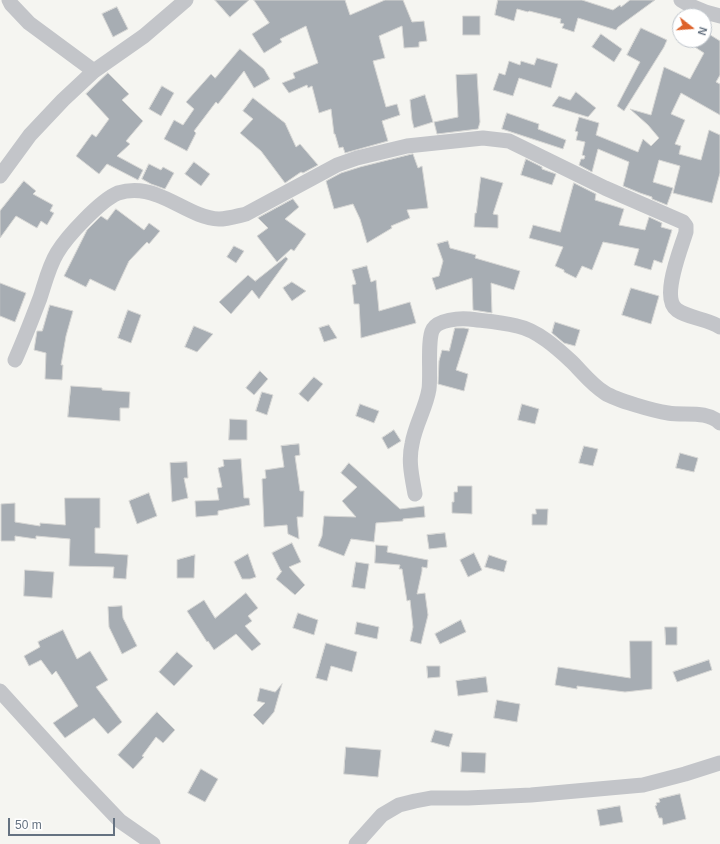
<!DOCTYPE html>
<html>
<head>
<meta charset="utf-8">
<style>
	body { margin:0 }
	#map { position:relative; width:720px; height:844px; overflow:hidden; background:#f5f5f1; font-family:Helvetica,sans-serif }
	canvas { display:block }
	.north { position:absolute; left:672px; top:8px; width:40px; height:40px; box-sizing:border-box; background:#fff; border:1px solid #c1c7cd; border-radius:50%; rotate:107deg; font-size:11px; font-weight:700; line-height:16px; text-align:center; color:#657281 }
	.north::after { content:''; display:block; margin:auto; width:14px; height:18px; background:#dd6129; clip-path:polygon(50% 0,100% 100%,50% 72%,0 100%) }
	.scale { position:absolute; left:8px; top:818px; width:107px; height:18px; box-sizing:border-box; border:2px solid #657281; border-top:0; padding-left:5px; font-size:12px; line-height:14px; white-space:nowrap; color:#657281; -webkit-text-stroke:3px #fff; paint-order:stroke }
</style>
</head>
<body>
<div id="map">
<canvas width="720" height="844"></canvas>
<div class="north">N</div>
<div class="scale">50 m</div>
</div>
<script>
const ctx = document.querySelector('canvas').getContext('2d');
ctx.lineJoin = 'round';
function paint(path, color) {
  ctx.fillStyle = color;
  ctx.fill(path, 'evenodd');
}
function strokePath(path, color, width, dash) {
  ctx.strokeStyle = color;
  ctx.lineWidth = width;
  ctx.lineCap = dash ? 'butt' : 'round';
  ctx.setLineDash(dash || []);
  ctx.stroke(path);
}
const building = new Path2D(`
	M 215,0 L 249,0 L 230,17 Z
	M 254,0 L 345,0 L 350,15 L 385,0 L 403,0 L 412,22 L 424,21 L 427,41 L 419,42 L 419,47 L 404,48 L 402,26 L 379,36 L 385,58 L 373,61 L 386,107 L 397,104 L 400,115 L 382,121 L 388,141 L 345,153 L 343,147 L 339,148 L 335,134 L 334,134 L 331,109 L 319,113 L 312,86 L 308,88 L 307,85 L 289,93 L 282,83 L 295,78 L 293,73 L 318,63 L 306,26 L 280,39 L 282,42 L 264,53 L 252,34 L 269,23 Z
	M 498,0 L 582,0 L 613,10 L 620,5 L 621,7 L 630,0 L 655,0 L 618,27 L 616,30 L 578,18 L 574,32 L 562,28 L 564,24 L 560,23 L 561,19 L 529,11 L 528,12 L 517,9 L 514,21 L 495,15 Z
	M 117,7 L 128,29 L 113,37 L 102,14 Z
	M 463,16 L 480,16 L 480,35 L 463,35 Z
	M 641,28 L 667,40 L 664,47 L 624,111 L 617,106 L 640,62 L 627,55 Z
	M 704,31 L 720,41 L 720,75 L 716,82 L 720,84 L 720,115 L 681,93 L 671,114 L 685,120 L 675,144 L 681,146 L 679,154 L 701,160 L 709,130 L 720,135 L 720,173 L 712,203 L 673,193 L 680,166 L 659,160 L 653,182 L 673,188 L 667,205 L 652,199 L 652,197 L 640,193 L 623,186 L 629,162 L 598,149 L 592,172 L 579,165 L 581,159 L 584,159 L 585,156 L 582,155 L 585,142 L 576,140 L 578,132 L 575,131 L 579,117 L 599,123 L 596,135 L 638,152 L 643,139 L 651,146 L 659,138 L 648,125 L 630,109 L 651,115 L 664,67 L 690,79 L 704,53 L 684,40 L 704,40 Z
	M 601,34 L 622,49 L 614,62 L 592,47 Z
	M 240,49 L 264,69 L 270,79 L 254,88 L 244,71 L 218,104 L 216,102 L 194,131 L 196,133 L 187,151 L 164,139 L 174,120 L 183,125 L 194,109 L 186,102 L 211,74 L 215,78 Z
	M 537,58 L 558,64 L 551,88 L 519,78 L 513,96 L 493,90 L 499,73 L 505,75 L 509,61 L 520,65 L 521,61 L 534,65 Z
	M 108,73 L 129,94 L 122,100 L 143,121 L 126,141 L 130,144 L 117,156 L 143,170 L 138,180 L 107,164 L 99,174 L 76,156 L 92,134 L 96,137 L 109,119 L 86,94 Z
	M 477,74 L 480,122 L 478,129 L 437,134 L 434,122 L 458,117 L 456,75 Z
	M 162,86 L 174,93 L 161,116 L 149,109 Z
	M 576,92 L 596,108 L 588,117 L 552,106 L 559,96 L 570,100 Z
	M 425,95 L 433,122 L 414,128 L 412,120 L 410,100 Z
	M 253,98 L 285,123 L 296,147 L 300,144 L 318,165 L 303,173 L 301,172 L 285,183 L 261,151 L 240,133 L 253,119 L 243,111 Z
	M 507,113 L 539,124 L 538,129 L 566,140 L 563,149 L 502,129 Z
	M 413,154 L 418,168 L 422,166 L 428,208 L 407,210 L 410,218 L 391,226 L 392,228 L 367,243 L 360,219 L 353,204 L 334,209 L 326,181 L 341,173 L 360,167 Z
	M 526,159 L 542,167 L 542,169 L 556,174 L 552,185 L 521,175 Z
	M 194,162 L 210,174 L 201,186 L 185,174 Z
	M 149,164 L 161,170 L 163,167 L 174,173 L 165,189 L 151,184 L 142,179 Z
	M 481,177 L 503,183 L 493,214 L 498,215 L 498,228 L 474,227 L 475,213 L 476,213 Z
	M 24,181 L 36,191 L 33,194 L 53,205 L 50,211 L 54,213 L 47,225 L 41,221 L 37,228 L 16,216 L 0,238 L 0,211 Z
	M 574,183 L 596,194 L 595,200 L 624,209 L 619,225 L 645,230 L 649,217 L 662,223 L 661,227 L 672,230 L 662,263 L 654,260 L 651,270 L 634,265 L 639,249 L 603,242 L 592,270 L 582,266 L 576,278 L 564,272 L 564,270 L 555,266 L 563,247 L 529,238 L 533,225 L 560,232 Z
	M 293,199 L 299,207 L 285,219 L 306,234 L 294,251 L 291,249 L 277,262 L 257,236 L 268,228 L 258,218 Z
	M 116,209 L 144,230 L 149,223 L 160,231 L 149,244 L 147,242 L 129,261 L 115,291 L 90,279 L 86,287 L 64,276 L 87,230 L 101,216 L 107,220 Z
	M 448,241 L 450,248 L 476,255 L 475,258 L 520,271 L 514,290 L 491,283 L 492,313 L 473,310 L 472,278 L 436,290 L 432,278 L 439,276 L 443,261 L 437,244 Z
	M 234,246 L 244,251 L 236,263 L 227,257 Z
	M 286,257 L 288,259 L 259,299 L 252,290 L 231,314 L 219,302 L 248,275 L 255,281 Z
	M 367,266 L 371,282 L 376,280 L 379,311 L 410,302 L 416,323 L 361,338 L 359,304 L 354,304 L 352,285 L 356,284 L 352,270 Z
	M 292,282 L 306,291 L 292,301 L 283,288 Z
	M 0,283 L 26,293 L 15,322 L 0,316 Z
	M 631,288 L 659,296 L 651,324 L 622,315 Z
	M 50,305 L 73,311 L 66,336 L 61,365 L 63,365 L 62,380 L 45,379 L 46,353 L 34,350 L 37,331 L 42,331 Z
	M 128,310 L 141,315 L 131,343 L 118,338 Z
	M 555,322 L 580,330 L 575,346 L 564,343 L 552,333 Z
	M 329,325 L 337,338 L 324,342 L 319,328 Z
	M 194,326 L 213,334 L 197,352 L 185,347 Z
	M 455,328 L 464,328 L 469,329 L 456,370 L 468,374 L 464,391 L 438,384 L 439,361 L 442,350 L 449,351 Z
	M 260,371 L 268,379 L 254,395 L 246,388 Z
	M 314,377 L 323,384 L 308,402 L 299,394 Z
	M 71,386 L 102,388 L 102,390 L 130,392 L 129,408 L 120,408 L 120,421 L 68,417 Z
	M 262,392 L 273,395 L 267,415 L 256,411 Z
	M 360,404 L 379,411 L 374,423 L 356,416 Z
	M 522,404 L 539,409 L 535,424 L 518,420 Z
	M 230,419 L 247,420 L 247,440 L 229,440 Z
	M 394,430 L 401,441 L 388,449 L 382,438 Z
	M 299,444 L 300,455 L 295,456 L 300,491 L 304,491 L 303,517 L 297,517 L 299,539 L 288,534 L 287,525 L 264,527 L 262,479 L 266,478 L 265,470 L 284,467 L 281,446 Z
	M 584,446 L 598,449 L 593,466 L 579,463 Z
	M 680,453 L 698,458 L 694,472 L 676,468 Z
	M 241,459 L 244,498 L 249,498 L 250,505 L 218,511 L 218,515 L 196,517 L 195,501 L 219,500 L 217,488 L 222,487 L 218,468 L 224,466 L 223,460 Z
	M 187,462 L 188,478 L 184,478 L 188,498 L 172,502 L 170,463 Z
	M 349,463 L 400,509 L 424,506 L 425,517 L 403,519 L 403,521 L 376,523 L 374,542 L 351,539 L 344,556 L 318,546 L 322,536 L 324,516 L 356,517 L 342,501 L 357,487 L 341,473 Z
	M 458,486 L 472,486 L 472,514 L 452,513 L 452,502 L 454,502 L 454,492 L 457,492 Z
	M 149,493 L 157,516 L 137,524 L 129,501 Z
	M 65,498 L 100,498 L 100,528 L 95,528 L 95,553 L 128,555 L 126,579 L 113,578 L 114,567 L 69,566 L 70,539 L 36,536 L 36,539 L 15,536 L 15,541 L 1,541 L 1,504 L 15,503 L 15,522 L 40,526 L 40,523 L 65,525 Z
	M 536,509 L 548,509 L 547,525 L 532,525 L 532,514 L 536,514 Z
	M 445,533 L 447,547 L 429,549 L 427,535 Z
	M 292,543 L 301,562 L 289,567 L 305,585 L 295,595 L 276,579 L 282,571 L 281,571 L 272,553 Z
	M 376,545 L 388,546 L 387,552 L 428,560 L 427,568 L 422,567 L 422,571 L 417,594 L 425,593 L 428,615 L 421,644 L 410,641 L 413,627 L 410,600 L 407,601 L 402,569 L 399,569 L 400,565 L 375,563 Z
	M 474,553 L 482,570 L 468,577 L 460,560 Z
	M 248,554 L 256,577 L 250,579 L 242,579 L 234,562 Z
	M 195,555 L 194,578 L 177,578 L 177,560 Z
	M 489,555 L 507,561 L 504,572 L 485,567 Z
	M 356,562 L 369,564 L 365,589 L 352,587 Z
	M 25,570 L 54,572 L 52,598 L 24,596 Z
	M 246,593 L 258,608 L 248,616 L 252,621 L 245,626 L 261,644 L 252,651 L 236,634 L 214,650 L 208,641 L 207,642 L 187,611 L 204,600 L 215,618 Z
	M 122,606 L 123,618 L 137,646 L 122,654 L 109,627 L 108,607 Z
	M 298,613 L 318,620 L 314,635 L 293,628 Z
	M 461,620 L 466,632 L 440,644 L 435,634 Z
	M 357,622 L 379,627 L 377,639 L 355,634 Z
	M 665,627 L 677,627 L 677,645 L 666,645 Z
	M 63,630 L 77,659 L 90,651 L 108,680 L 96,687 L 122,722 L 108,734 L 94,718 L 65,738 L 53,723 L 78,706 L 56,671 L 52,675 L 41,660 L 29,666 L 24,656 L 40,647 L 38,642 Z
	M 630,641 L 652,641 L 652,689 L 625,692 L 577,686 L 577,689 L 555,685 L 558,667 L 630,678 Z
	M 326,643 L 357,652 L 352,672 L 331,666 L 327,681 L 316,678 Z
	M 177,652 L 193,666 L 174,686 L 159,672 Z
	M 709,660 L 712,670 L 677,682 L 673,672 Z
	M 427,666 L 440,666 L 440,677 L 428,678 Z
	M 486,677 L 488,692 L 458,696 L 456,681 Z
	M 282,684 L 274,712 L 263,725 L 253,715 L 265,703 L 257,701 L 260,688 L 275,692 Z
	M 497,700 L 520,704 L 517,722 L 494,718 Z
	M 157,712 L 175,730 L 163,743 L 156,737 L 142,756 L 144,757 L 133,769 L 118,755 Z
	M 435,730 L 453,734 L 449,747 L 431,742 Z
	M 346,747 L 381,750 L 378,777 L 344,774 Z
	M 462,752 L 486,753 L 485,773 L 461,772 Z
	M 201,769 L 218,779 L 205,802 L 188,793 Z
	M 680,794 L 686,819 L 663,825 L 662,818 L 659,818 L 655,806 L 657,805 L 656,803 L 660,802 L 659,799 Z
	M 620,806 L 623,822 L 600,826 L 597,810 Z`);
paint(building, '#a7adb3');
strokePath(building, '#d6d6d4', 1);
strokePath(new Path2D(`
	M 9,0 L 11,4 L 29,23 L 94,71
	M 681,0 C 693,8 706,13 720,16
	M 0,176 L 30,135 L 63,100 L 94,71 L 144,36 L 186,0
	M 15,360 C 24,340 32,319 40,298 C 45,283 49,266 57,253 C 67,236 101,200 118,193 C 131,189 144,190 157,195 C 177,202 197,218 219,219 C 228,219 237,216 246,214 L 337,165 L 357,158 L 407,146 L 483,138 L 509,141 L 605,188 L 683,222 L 686,226 L 686,232 C 681,249 660,298 677,310 C 688,318 708,319 720,327
	M 415,494 C 412,477 408,461 412,444 C 415,425 426,408 429,389 C 431,375 427,339 433,329 C 438,320 459,318 469,319 C 485,321 501,322 517,326 C 537,330 557,348 572,362 C 582,372 592,385 605,393 C 616,400 654,411 668,413 C 685,416 706,410 720,423
	M 0,691 L 79,778 L 120,821 L 153,844
	M 356,844 L 382,815 L 399,805 L 415,801 L 431,798 L 468,798 L 531,795 L 643,785 L 685,774 L 720,763`), '#c3c5c9', 15);
</script>
</body>
</html>
